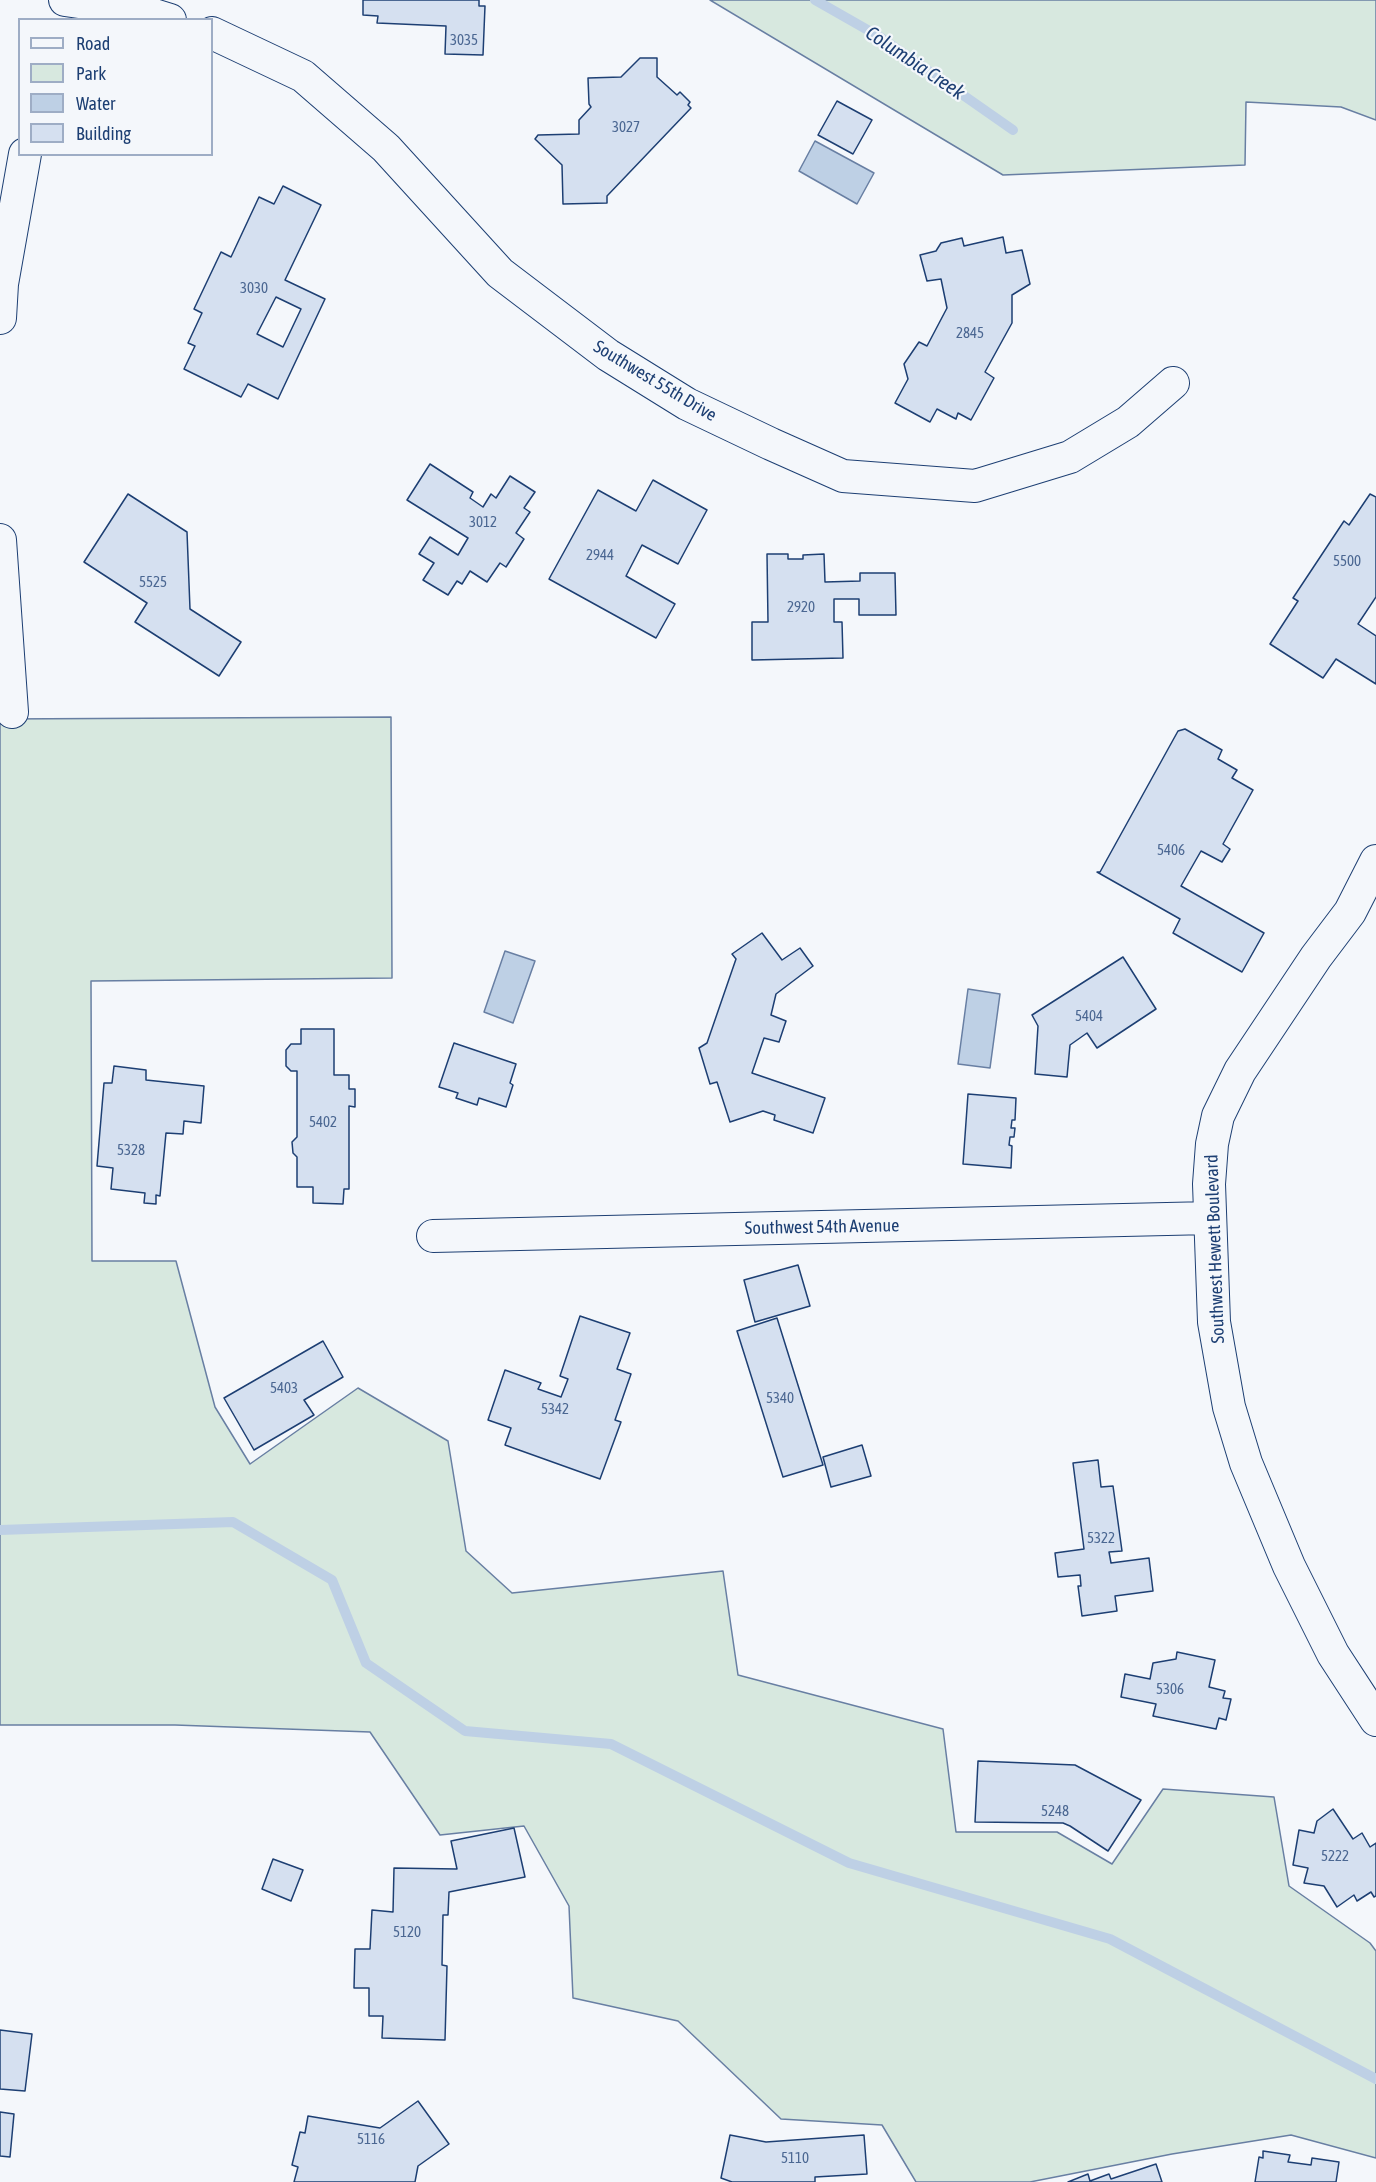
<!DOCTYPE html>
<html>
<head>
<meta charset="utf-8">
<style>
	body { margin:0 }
	#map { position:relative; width:1376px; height:2182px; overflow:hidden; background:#f4f7fb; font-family:"Asap Condensed",sans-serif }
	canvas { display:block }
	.legend { position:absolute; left:18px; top:18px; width:195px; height:138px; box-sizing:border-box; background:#f4f7fb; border:2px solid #9eadc5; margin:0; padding:8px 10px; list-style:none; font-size:18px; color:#1d3f73 }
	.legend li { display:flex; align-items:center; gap:12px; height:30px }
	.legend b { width:30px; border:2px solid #9eadc5 }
</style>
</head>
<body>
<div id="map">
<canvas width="1376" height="2182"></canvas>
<ul class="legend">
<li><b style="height:8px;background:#f4f7fb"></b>Road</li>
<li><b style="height:16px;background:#d7e8df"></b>Park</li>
<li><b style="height:16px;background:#bed0e5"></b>Water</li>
<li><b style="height:16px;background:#d5e0f0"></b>Building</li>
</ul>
</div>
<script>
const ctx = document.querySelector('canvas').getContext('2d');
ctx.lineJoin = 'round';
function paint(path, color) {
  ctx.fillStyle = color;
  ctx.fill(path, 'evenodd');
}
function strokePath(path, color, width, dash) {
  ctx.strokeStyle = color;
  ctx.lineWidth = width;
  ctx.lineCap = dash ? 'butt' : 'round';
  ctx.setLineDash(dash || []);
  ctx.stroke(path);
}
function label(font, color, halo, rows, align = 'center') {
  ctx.font = font + ' "Asap Condensed",sans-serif';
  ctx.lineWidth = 4.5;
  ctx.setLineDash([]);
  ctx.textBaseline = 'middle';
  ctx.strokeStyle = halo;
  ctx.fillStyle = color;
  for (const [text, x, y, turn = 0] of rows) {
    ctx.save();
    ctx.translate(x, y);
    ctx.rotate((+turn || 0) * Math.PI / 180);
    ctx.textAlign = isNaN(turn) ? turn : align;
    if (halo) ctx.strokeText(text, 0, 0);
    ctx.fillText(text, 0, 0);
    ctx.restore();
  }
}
const green = new Path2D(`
	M 710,0 L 1376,0 L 1376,120 L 1341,107 L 1246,102 L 1245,165 L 1003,175 Z
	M 391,717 L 392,978 L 91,981 L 92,1261 L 176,1261 L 215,1407 L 250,1464 L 358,1388 L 448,1441 L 466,1551 L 512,1593 L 723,1571 L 738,1675 L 943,1729 L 956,1832 L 1057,1832 L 1112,1864 L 1163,1789 L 1274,1797 L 1289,1886 L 1370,1943 L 1376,1951 L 1376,2158 L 1291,2135 L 1172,2154 L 1030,2182 L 916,2182 L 882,2125 L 781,2119 L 678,2021 L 573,1998 L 569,1906 L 524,1826 L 440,1835 L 370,1732 L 175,1725 L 0,1725 L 0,719 Z`);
paint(green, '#d7e8df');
strokePath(green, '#687fa3', 1.5);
const water = new Path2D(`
	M 815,141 L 874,173 L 857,204 L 799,171 Z
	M 505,951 L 535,961 L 513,1023 L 484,1012 Z
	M 968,989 L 1000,994 L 990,1068 L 958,1064 Z`);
paint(water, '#bed0e5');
strokePath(water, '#687fa3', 1.5);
strokePath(new Path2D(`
	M 815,0 L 880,37 L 1013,130
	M 0,1530 L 233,1522 L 332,1580 L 366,1663 L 465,1731 L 611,1744 L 849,1863 L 1110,1939 L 1376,2079`), '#bed0e5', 10);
const building = new Path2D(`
	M 363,0 L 479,0 L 479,6 L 485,6 L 483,55 L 445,54 L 446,26 L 377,23 L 378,16 L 363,15 Z
	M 640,58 L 657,58 L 657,77 L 677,95 L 680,92 L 690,102 L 688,105 L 691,108 L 607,196 L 607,203 L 563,204 L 562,165 L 535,139 L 538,135 L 579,134 L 579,120 L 591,107 L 589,104 L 588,78 L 621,77 Z
	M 837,101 L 872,120 L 853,154 L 818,135 Z
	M 283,186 L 321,205 L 285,280 L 325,299 L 278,399 L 248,384 L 241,397 L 184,369 L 195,346 L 188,343 L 202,313 L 194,309 L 221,252 L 231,257 L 259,197 L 274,204 ZM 276,297 L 301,309 L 283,347 L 257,334 Z
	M 1003,237 L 1006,253 L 1022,250 L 1030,284 L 1012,295 L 1012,323 L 985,372 L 994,378 L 971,420 L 958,413 L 956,419 L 937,409 L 930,422 L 895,403 L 908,379 L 904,364 L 919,342 L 927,346 L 947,308 L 941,279 L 927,281 L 920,255 L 936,251 L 941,243 L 962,238 L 964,246 Z
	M 430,464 L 473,492 L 470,498 L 483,507 L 491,494 L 496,498 L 510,476 L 535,492 L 524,508 L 530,512 L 516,533 L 524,539 L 506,567 L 500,563 L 487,582 L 470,571 L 462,584 L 457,581 L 448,595 L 423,580 L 434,563 L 419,554 L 430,537 L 458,555 L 468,538 L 407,500 Z
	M 653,480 L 707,510 L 678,564 L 642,545 L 626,576 L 675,604 L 656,638 L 549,579 L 598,490 L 636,511 Z
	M 128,494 L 187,532 L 190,609 L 241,642 L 219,676 L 135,622 L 147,603 L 84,562 Z
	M 1370,494 L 1376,497 L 1376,597 L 1358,624 L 1376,636 L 1376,684 L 1336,659 L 1323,678 L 1270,644 L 1298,601 L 1293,598 L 1344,521 L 1349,525 Z
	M 767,554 L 788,554 L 788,559 L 803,559 L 803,555 L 824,554 L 825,582 L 860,581 L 860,573 L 895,573 L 896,615 L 859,615 L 859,599 L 834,599 L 834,622 L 842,622 L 843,658 L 752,660 L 752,622 L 768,622 Z
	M 1185,729 L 1222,750 L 1218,759 L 1237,770 L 1232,778 L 1253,790 L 1223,844 L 1230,849 L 1222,862 L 1201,851 L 1181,886 L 1264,933 L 1242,972 L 1173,933 L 1180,919 L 1097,872 L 1100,872 L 1178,731 Z
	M 762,933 L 782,960 L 800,948 L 813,966 L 776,994 L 771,1015 L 786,1021 L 779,1042 L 764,1038 L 752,1073 L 825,1098 L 813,1133 L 774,1120 L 775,1115 L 763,1111 L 730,1122 L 717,1082 L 710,1084 L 699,1048 L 707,1043 L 736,959 L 732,954 Z
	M 1123,957 L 1156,1009 L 1097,1048 L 1087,1033 L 1070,1045 L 1067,1077 L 1035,1074 L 1038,1026 L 1032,1015 Z
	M 301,1029 L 334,1029 L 334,1075 L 349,1075 L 349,1089 L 355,1089 L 355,1107 L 349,1106 L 349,1189 L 344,1189 L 343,1204 L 313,1203 L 313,1187 L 297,1187 L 297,1157 L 293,1153 L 292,1142 L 297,1137 L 297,1071 L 291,1071 L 286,1066 L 286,1050 L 291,1044 L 301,1044 Z
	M 454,1043 L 516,1064 L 510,1083 L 513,1085 L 506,1107 L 479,1098 L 477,1105 L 456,1098 L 458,1093 L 439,1087 Z
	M 114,1066 L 146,1070 L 146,1080 L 204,1086 L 201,1123 L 184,1121 L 183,1134 L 166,1133 L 160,1196 L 156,1195 L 156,1204 L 144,1203 L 145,1193 L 111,1189 L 113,1168 L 97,1166 L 104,1083 L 112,1083 Z
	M 968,1094 L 1016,1098 L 1015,1120 L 1012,1120 L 1011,1128 L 1015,1128 L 1014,1137 L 1010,1137 L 1009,1145 L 1012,1146 L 1011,1168 L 963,1164 Z
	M 798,1265 L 810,1306 L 755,1322 L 744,1280 Z
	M 580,1316 L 630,1333 L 617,1369 L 631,1374 L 615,1420 L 621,1422 L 600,1479 L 505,1445 L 511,1428 L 488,1420 L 505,1370 L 541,1383 L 538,1389 L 561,1397 L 568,1379 L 560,1376 Z
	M 777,1318 L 823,1465 L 783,1477 L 737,1331 Z
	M 323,1341 L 343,1377 L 304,1400 L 314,1415 L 254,1450 L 224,1398 Z
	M 862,1445 L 871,1476 L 831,1487 L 823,1457 Z
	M 1098,1460 L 1101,1487 L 1113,1486 L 1122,1551 L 1109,1552 L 1111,1563 L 1149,1558 L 1153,1591 L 1115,1596 L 1117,1611 L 1082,1616 L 1078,1586 L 1081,1586 L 1080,1575 L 1058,1577 L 1055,1553 L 1084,1549 L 1073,1463 Z
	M 1177,1652 L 1215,1660 L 1209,1687 L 1225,1691 L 1223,1698 L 1231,1699 L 1226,1720 L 1219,1718 L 1216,1729 L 1153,1716 L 1156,1704 L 1121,1697 L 1125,1674 L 1150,1679 L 1153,1663 L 1176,1659 Z
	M 978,1761 L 1075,1765 L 1141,1800 L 1108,1851 L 1070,1826 L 1063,1823 L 975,1822 Z
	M 1333,1809 L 1353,1839 L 1362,1833 L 1370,1847 L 1376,1843 L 1376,1896 L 1374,1897 L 1371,1892 L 1357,1901 L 1354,1895 L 1337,1907 L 1324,1886 L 1304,1883 L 1308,1868 L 1293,1865 L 1299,1830 L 1314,1833 L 1317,1821 Z
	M 514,1828 L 525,1877 L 449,1892 L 448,1915 L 443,1915 L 442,1965 L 447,1966 L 445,2040 L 382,2038 L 383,2016 L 369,2016 L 369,1988 L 354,1988 L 355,1949 L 370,1949 L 372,1910 L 393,1912 L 394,1868 L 457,1869 L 451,1841 Z
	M 273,1859 L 303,1870 L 291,1901 L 262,1889 Z
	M 0,2030 L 32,2034 L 25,2091 L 0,2089 Z
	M 418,2101 L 449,2144 L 418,2166 L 415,2182 L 294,2182 L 298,2167 L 292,2165 L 300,2132 L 305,2133 L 308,2116 L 380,2128 Z
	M 0,2112 L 14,2114 L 10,2157 L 0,2156 Z
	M 730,2135 L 766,2142 L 864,2135 L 867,2174 L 815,2177 L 815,2182 L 732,2182 L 721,2178 Z
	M 1263,2151 L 1290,2155 L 1288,2162 L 1311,2165 L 1312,2158 L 1339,2162 L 1336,2182 L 1255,2182 L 1259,2157 L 1263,2158 Z
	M 1156,2164 L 1162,2182 L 1068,2182 L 1088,2174 L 1090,2181 L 1109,2174 L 1111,2179 Z`);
paint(building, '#d5e0f0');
strokePath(building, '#1d3f73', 1.5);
const minor = new Path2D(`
	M 65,0 L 141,11 L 170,20
	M 212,33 L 303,76 L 386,148 L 500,273 L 608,355 L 687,404 L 771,444 L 843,476 L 975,486 L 1070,457 L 1128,422 L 1173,383
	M 0,318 L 2,284 L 25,154
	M 0,540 L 12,712
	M 1376,861 L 1350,912 L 1316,957 L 1240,1071 L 1218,1116 L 1212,1144 L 1209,1184 L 1214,1322 L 1229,1407 L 1246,1463 L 1289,1566 L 1333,1654 L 1376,1720
	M 433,1236 L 1210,1218`);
strokePath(minor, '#1d3f73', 34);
strokePath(minor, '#f4f7fb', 32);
label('15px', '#4b6792', null, [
	["3035",464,40],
	["3027",626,127],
	["3030",254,288],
	["2845",970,333],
	["3012",483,522],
	["2944",600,555],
	["5500",1347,561],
	["5525",153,582],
	["2920",801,607],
	["5406",1171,850],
	["5404",1089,1016],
	["5402",323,1122],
	["5328",131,1150],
	["5403",284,1388],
	["5340",780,1398],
	["5342",555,1409],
	["5322",1101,1538],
	["5306",1170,1689],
	["5248",1055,1811],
	["5222",1335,1856],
	["5120",407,1932],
	["5116",371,2139],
	["5110",795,2158]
]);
label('18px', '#1d3f73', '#f4f7fb', [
	["Southwest 55th Drive",655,381,31],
	["Southwest 54th Avenue",822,1227,-1],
	["Southwest Hewett Boulevard",1215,1249,-92]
]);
label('italic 20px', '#1d3f73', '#f4f7fb', [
	["Columbia Creek",915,63,34]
]);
</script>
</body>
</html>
